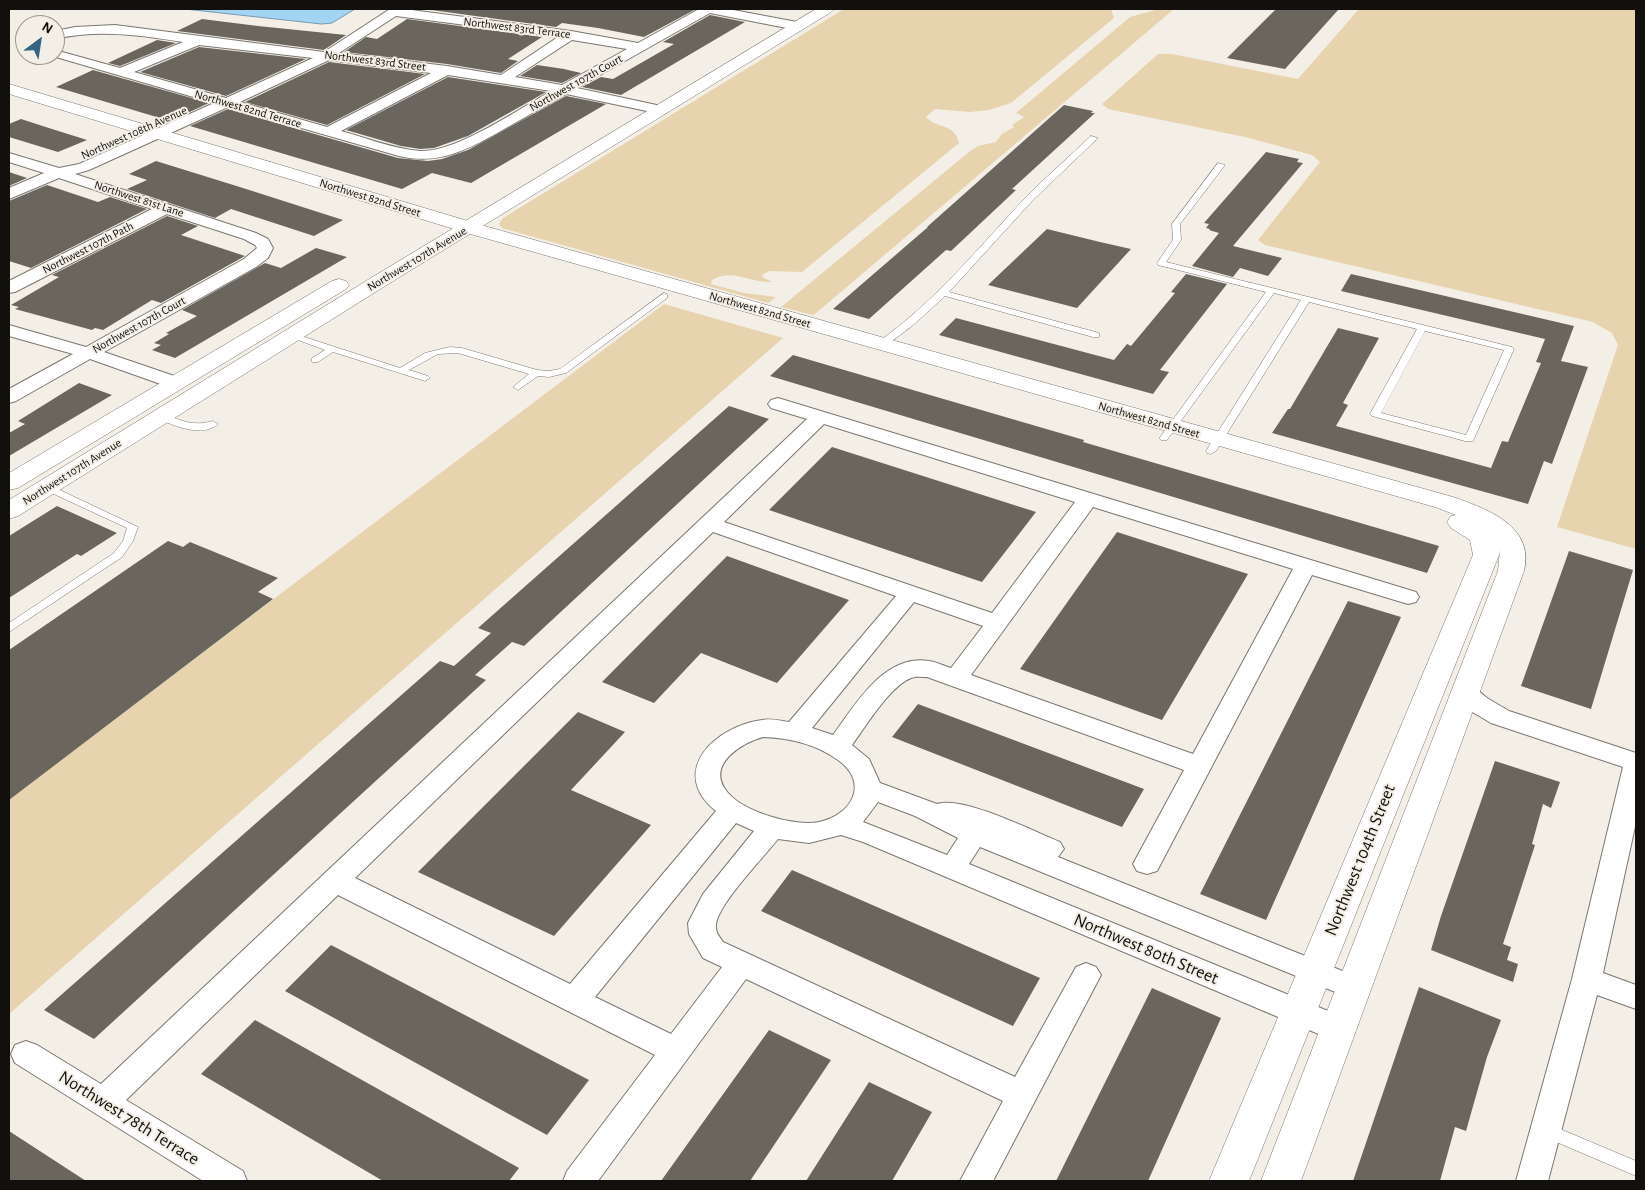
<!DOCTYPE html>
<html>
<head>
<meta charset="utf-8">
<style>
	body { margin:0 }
	#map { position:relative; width:1645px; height:1190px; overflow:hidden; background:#f4efe6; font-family:"Alegreya Sans",sans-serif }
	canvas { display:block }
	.frame { position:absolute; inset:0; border:10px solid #12100d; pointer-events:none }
	.north { position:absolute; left:15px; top:15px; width:50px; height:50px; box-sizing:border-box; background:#f4efe6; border:1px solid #9a968f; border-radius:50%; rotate:31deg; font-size:14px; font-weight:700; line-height:20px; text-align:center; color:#12100d }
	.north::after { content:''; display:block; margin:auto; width:18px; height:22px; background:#346684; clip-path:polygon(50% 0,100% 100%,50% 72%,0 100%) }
</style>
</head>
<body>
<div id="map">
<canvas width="1645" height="1190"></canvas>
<div class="frame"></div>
<div class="north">N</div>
</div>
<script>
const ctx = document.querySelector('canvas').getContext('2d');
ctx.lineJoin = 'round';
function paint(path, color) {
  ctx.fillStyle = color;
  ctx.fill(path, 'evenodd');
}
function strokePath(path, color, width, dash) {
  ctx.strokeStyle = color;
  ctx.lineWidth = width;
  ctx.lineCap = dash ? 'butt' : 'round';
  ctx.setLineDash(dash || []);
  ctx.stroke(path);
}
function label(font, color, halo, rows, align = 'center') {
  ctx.font = font + ' "Alegreya Sans",sans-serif';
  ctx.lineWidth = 4;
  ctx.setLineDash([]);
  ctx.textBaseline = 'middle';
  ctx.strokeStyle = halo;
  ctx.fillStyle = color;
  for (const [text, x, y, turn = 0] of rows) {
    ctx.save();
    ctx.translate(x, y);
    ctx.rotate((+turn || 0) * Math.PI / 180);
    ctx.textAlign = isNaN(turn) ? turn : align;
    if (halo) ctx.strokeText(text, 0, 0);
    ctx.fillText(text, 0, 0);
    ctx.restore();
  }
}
paint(new Path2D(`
	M 844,9 L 1111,9 L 1114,18 L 1011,103 L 989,110 L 970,112 L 935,109 L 926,117 C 936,129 954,122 959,143 L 802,272 L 769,271 L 762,275 L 764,278 L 772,282 C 748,283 734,268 712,280 L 711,284 L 744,293 L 776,297 L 768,303 L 502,228 L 499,224 L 503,218 Z
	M 1159,9 L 1174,9 L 815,314 L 813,315 L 781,307 L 969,152 L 978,146 L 996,142 L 1002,134 L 1014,127 L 1012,125 L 1024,117 L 1016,113 L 1130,17 Z
	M 1359,9 L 1636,9 L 1636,549 L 1557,527 L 1618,345 L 1612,333 L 1593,322 L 1265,245 L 1258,240 L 1320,162 L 1312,155 L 1245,137 L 1108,109 L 1102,104 L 1158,54 L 1172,54 L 1298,79 Z
	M 664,304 L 783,338 L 9,1014 L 9,799 Z`), '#e7d3ae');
const water = new Path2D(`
	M 185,9 L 355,9 L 332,23 L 322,24 Z`);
paint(water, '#a2d4f3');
strokePath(water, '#7799ae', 1);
paint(new Path2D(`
	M 424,9 L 696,9 L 644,37 L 598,28 L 562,23 L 556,27 Z
	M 1276,9 L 1339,9 L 1285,69 L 1227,58 Z
	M 710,15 L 745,22 L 621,95 L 582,87 L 601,77 L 613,79 L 674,44 L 663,42 Z
	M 202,19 L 258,26 L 346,35 L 324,50 L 177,31 Z
	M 407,19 L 542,37 L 508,59 L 518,61 L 501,73 L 447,64 L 344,52 L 366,37 L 377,39 Z
	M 157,40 L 176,43 L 120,66 L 108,63 Z
	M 199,47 L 306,59 L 226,96 L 140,72 Z
	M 329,62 L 425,74 L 327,125 L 245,102 Z
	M 537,65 L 564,69 L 581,73 L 562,83 L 520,76 Z
	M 93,70 L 209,103 L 170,121 L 56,87 Z
	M 448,77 L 546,92 L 468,136 L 434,148 L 420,149 L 401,146 L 346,130 Z
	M 566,96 L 606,104 L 471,183 L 432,173 L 402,189 L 190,126 L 228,109 L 398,158 L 428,161 L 442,159 L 468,150 Z
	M 1064,105 L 1093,111 L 1091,113 L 1095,113 L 1012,189 L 1016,190 L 951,251 L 946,250 L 869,319 L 833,309 L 928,227 L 927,227 Z
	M 21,119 L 52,129 L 87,140 L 58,152 L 9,137 L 9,124 Z
	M 1266,152 L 1299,159 L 1297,162 L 1303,163 L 1233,246 L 1282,258 L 1268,276 L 1240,268 L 1233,277 L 1192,266 L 1219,233 L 1209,230 L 1210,229 L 1206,228 L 1209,224 L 1204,223 Z
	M 156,161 L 243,188 L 343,220 L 314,236 L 231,209 L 215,218 L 127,189 L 147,180 L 129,174 Z
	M 9,172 L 27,178 L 9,186 Z
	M 47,185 L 98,202 L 110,197 L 147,209 L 31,268 L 9,261 L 9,201 Z
	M 167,216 L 198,226 L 181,235 L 245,256 L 161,303 L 152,300 L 103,330 L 95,328 L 92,330 L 15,309 L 19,307 L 11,305 L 59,277 L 52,275 Z
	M 1047,229 L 1100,242 L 1131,249 L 1077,308 L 988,285 Z
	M 316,248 L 347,257 L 175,358 L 152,350 L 161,345 L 154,343 L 169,334 L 166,333 L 197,316 L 182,310 L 265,263 L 281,268 Z
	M 1186,274 L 1227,284 L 1160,370 L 1169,372 L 1153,394 L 939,335 L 956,318 L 1114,360 L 1127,344 L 1131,346 L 1175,293 L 1171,292 Z
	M 1351,274 L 1574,326 L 1561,361 L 1588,367 L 1552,464 L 1544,461 L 1528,504 L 1272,433 L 1288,409 L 1290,409 L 1338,328 L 1379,338 L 1343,403 L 1348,405 L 1336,426 L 1491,468 L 1502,441 L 1508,442 L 1541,363 L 1536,362 L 1545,339 L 1341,291 Z
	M 793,355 L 1084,440 L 1083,442 L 1439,546 L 1427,573 L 770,376 Z
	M 79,383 L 112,395 L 9,456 L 9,433 L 25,424 L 18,421 Z
	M 729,406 L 769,419 L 524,646 L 512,642 L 475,675 L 486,680 L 94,1039 L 44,1010 L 440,661 L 454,666 L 491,633 L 478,628 Z
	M 832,447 L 1036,512 L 982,582 L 769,510 Z
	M 57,506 L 117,533 L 81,556 L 77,554 L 9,598 L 9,536 Z
	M 1117,532 L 1248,574 L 1162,720 L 1020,669 Z
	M 168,541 L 183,547 L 190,542 L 278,578 L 258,592 L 273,599 L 9,800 L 9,650 Z
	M 1569,551 L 1633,570 L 1591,709 L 1521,686 Z
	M 727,556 L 849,600 L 777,683 L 701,653 L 654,703 L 602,682 Z
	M 1348,601 L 1401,617 L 1266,920 L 1200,894 Z
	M 918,704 L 1144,789 L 1122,827 L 892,737 Z
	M 578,712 L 625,732 L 571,790 L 651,825 L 554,936 L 418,872 Z
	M 1495,761 L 1560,782 L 1551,808 L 1543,804 L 1532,844 L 1535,845 L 1503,944 L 1511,947 L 1507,960 L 1518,964 L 1513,982 L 1431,950 L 1441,916 Z
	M 792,870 L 1040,978 L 1013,1026 L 761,911 Z
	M 331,945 L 589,1080 L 547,1135 L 285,991 Z
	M 1419,987 L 1501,1020 L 1487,1057 L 1466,1131 L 1455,1127 L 1440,1181 L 1353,1181 Z
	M 1152,988 L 1221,1018 L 1148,1181 L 1056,1181 Z
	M 255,1020 L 519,1168 L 509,1181 L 383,1181 L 201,1074 Z
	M 769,1030 L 831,1060 L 750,1181 L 661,1181 Z
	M 869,1082 L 932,1112 L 892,1181 L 806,1181 Z
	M 9,1131 L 86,1181 L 9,1181 Z`), '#6a665e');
const service = new Path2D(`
	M 1091,136 L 1098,138 L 1033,200 L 949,292 L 1099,333 L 1099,337 L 1093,337 L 945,296 C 934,306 891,348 878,346 L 878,342 C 936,301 979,247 1027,196 C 1048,175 1070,156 1091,136 Z
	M 1218,163 L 1225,165 L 1180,224 L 1181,240 L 1166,262 L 1512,347 L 1514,349 L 1473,441 L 1465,441 L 1372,416 L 1370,414 L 1417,329 L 1309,302 L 1216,451 L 1211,454 L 1207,453 L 1206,451 L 1301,300 L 1274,293 L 1167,440 L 1161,440 L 1159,438 L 1161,436 L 1266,292 L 1158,265 L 1157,263 L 1173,240 L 1172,224 ZM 1425,331 L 1504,350 L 1466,435 L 1381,413 Z
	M 664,293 L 667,294 L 667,298 L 566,373 L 549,377 L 538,376 L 518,390 L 513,387 L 529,374 L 458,353 L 438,354 L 409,370 L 428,376 L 430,378 L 425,381 L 333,352 L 318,362 L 312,362 L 312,358 L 325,350 L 287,336 L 289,334 L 295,334 L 400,368 L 425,353 L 450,347 L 462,348 L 537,370 L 549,371 L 560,369 Z
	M 162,414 C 182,420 191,427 213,421 L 218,424 C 202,438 175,426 159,419 L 157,417 L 159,415 Z
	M 47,484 L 138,527 L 133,541 L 122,557 L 9,632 L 9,623 L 114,553 L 123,541 L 127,528 L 43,489 L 42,487 Z
	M 1546,1123 L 1636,1161 L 1636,1176 L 1540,1135 L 1538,1130 L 1540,1125 Z`);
const minor = new Path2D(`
	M 390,9 L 404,9 L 571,31 L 638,43 L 699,9 L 728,9 L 797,22 L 803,26 L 797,30 L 710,13 L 577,88 L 666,107 L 668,110 L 666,113 L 661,114 L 566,94 C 546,105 526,117 506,128 C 471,148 440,166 399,156 L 228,107 L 89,170 L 75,174 L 256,233 L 268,239 L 273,248 L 268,258 L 256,267 L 104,352 L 183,379 L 185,383 L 183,387 L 176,389 L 169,387 L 90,359 L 16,401 L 9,403 L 9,389 L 73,354 L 9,336 L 9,325 L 86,347 L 244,259 L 257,248 L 255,245 L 244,239 L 167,214 L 15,292 L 9,293 L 9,281 L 152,209 L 59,178 L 9,199 L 9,188 L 44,173 L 9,162 L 9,153 L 59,168 L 79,164 L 214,103 L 49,55 L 55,55 L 55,50 L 120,68 L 183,42 C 139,35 98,29 55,39 L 55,31 L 75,27 L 115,25 L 324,52 ZM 396,16 L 543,35 L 558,37 L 501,75 L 447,66 L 339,53 ZM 572,40 L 627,49 L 562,85 L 515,77 ZM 199,45 L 313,58 L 226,98 L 134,72 ZM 329,60 L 431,73 L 327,127 L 240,102 ZM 448,75 L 551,91 C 519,109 455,153 420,151 C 394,149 367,138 341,131 Z
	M 778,398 L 1416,592 L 1419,597 L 1416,602 L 1408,604 L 1312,575 L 1157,871 L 1147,874 L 1137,871 L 1133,864 L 1184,770 L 927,677 C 922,677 916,676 911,678 C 890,686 866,726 852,745 L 869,759 L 880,783 L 937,804 C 964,796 1033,831 1060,842 L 1064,849 L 1058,857 L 1365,980 L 1370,988 L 1365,996 L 1355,1000 L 980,847 L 969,864 L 1350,1020 L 1354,1029 L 1350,1038 L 1339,1042 L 1328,1038 L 863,842 L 841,835 L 809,843 L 778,839 C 764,857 719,903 716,924 C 715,932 719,936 723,942 L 1015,1077 L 1076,967 L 1086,963 L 1096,967 L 1101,975 L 993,1181 L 960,1181 L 1003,1101 L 746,979 L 598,1181 L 563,1181 L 567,1171 L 655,1055 L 338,895 L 126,1100 L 243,1171 L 247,1181 L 203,1181 L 15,1063 L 11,1054 L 15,1045 L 26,1041 L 37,1045 L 101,1084 L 807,419 L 771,408 L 768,404 L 771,400 ZM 824,424 L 1075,502 L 992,613 L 724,522 ZM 1093,507 L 1293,569 L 1193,754 L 971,675 ZM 713,532 L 896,596 L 789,722 C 781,721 771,718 762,720 C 716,726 667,771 716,811 L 570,984 L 355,878 ZM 914,602 L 983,626 L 951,668 C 944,666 937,662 929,661 C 884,654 856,704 833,735 L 812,728 ZM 763,737 C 790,738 816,744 838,760 C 870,783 852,815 819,822 C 794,827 739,811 725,789 C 708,763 742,743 763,737 ZM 878,802 L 915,816 L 958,838 L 947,855 L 863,822 ZM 736,823 L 754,831 L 703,894 L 688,923 L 689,934 L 703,958 L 722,967 L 671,1034 L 595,997 Z
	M 1466,686 L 1475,688 L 1487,698 L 1509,711 L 1636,753 L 1636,822 L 1603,973 L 1636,985 L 1636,1009 L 1597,995 L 1548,1181 L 1516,1181 L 1572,979 L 1623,767 L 1491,723 L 1469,710 L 1457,700 L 1454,694 L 1457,688 Z`);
const tertiary = new Path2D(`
	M 9,84 L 488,227 L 1453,497 C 1487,509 1535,526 1524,571 L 1301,1181 L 1261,1181 L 1498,571 L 1500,550 L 1499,555 L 1249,1181 L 1209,1181 L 1473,555 L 1470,540 L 1451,528 L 1447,522 L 1451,516 L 1456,515 L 1435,507 L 474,235 L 9,94 Z`);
const secondary = new Path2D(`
	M 816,9 L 834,9 L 831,12 L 385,286 L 18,516 L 9,519 L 9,500 L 371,278 Z
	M 339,279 L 346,281 L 349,285 L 346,289 L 18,488 L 9,490 L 9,473 L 332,281 Z`);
strokePath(service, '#7b776f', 1);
strokePath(minor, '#7b776f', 2);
strokePath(tertiary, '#7b776f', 1);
strokePath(secondary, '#7b776f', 1);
paint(service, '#fff');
paint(minor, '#fff');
paint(tertiary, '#fff');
paint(secondary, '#fff');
label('12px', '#12100d', '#f4efe6', [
	["Northwest 83rd Terrace",517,28,7],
	["Northwest 83rd Street",375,61,7],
	["Northwest 107th Court",576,83,-29],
	["Northwest 82nd Terrace",248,109,16],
	["Northwest 108th Avenue",134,133,-24],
	["Northwest 82nd Street",370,198,17],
	["Northwest 81st Lane",139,199,18],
	["Northwest 107th Path",88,248,-27],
	["Northwest 107th Avenue",417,259,-31],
	["Northwest 82nd Street",760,310,16],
	["Northwest 107th Court",139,325,-29],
	["Northwest 82nd Street",1149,420,16],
	["Northwest 107th Avenue",72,472,-32]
]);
label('18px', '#12100d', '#f4efe6', [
	["Northwest 104th Street",1360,860,-68],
	["Northwest 80th Street",1146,949,23],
	["Northwest 78th Terrace",129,1118,32]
]);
</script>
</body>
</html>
